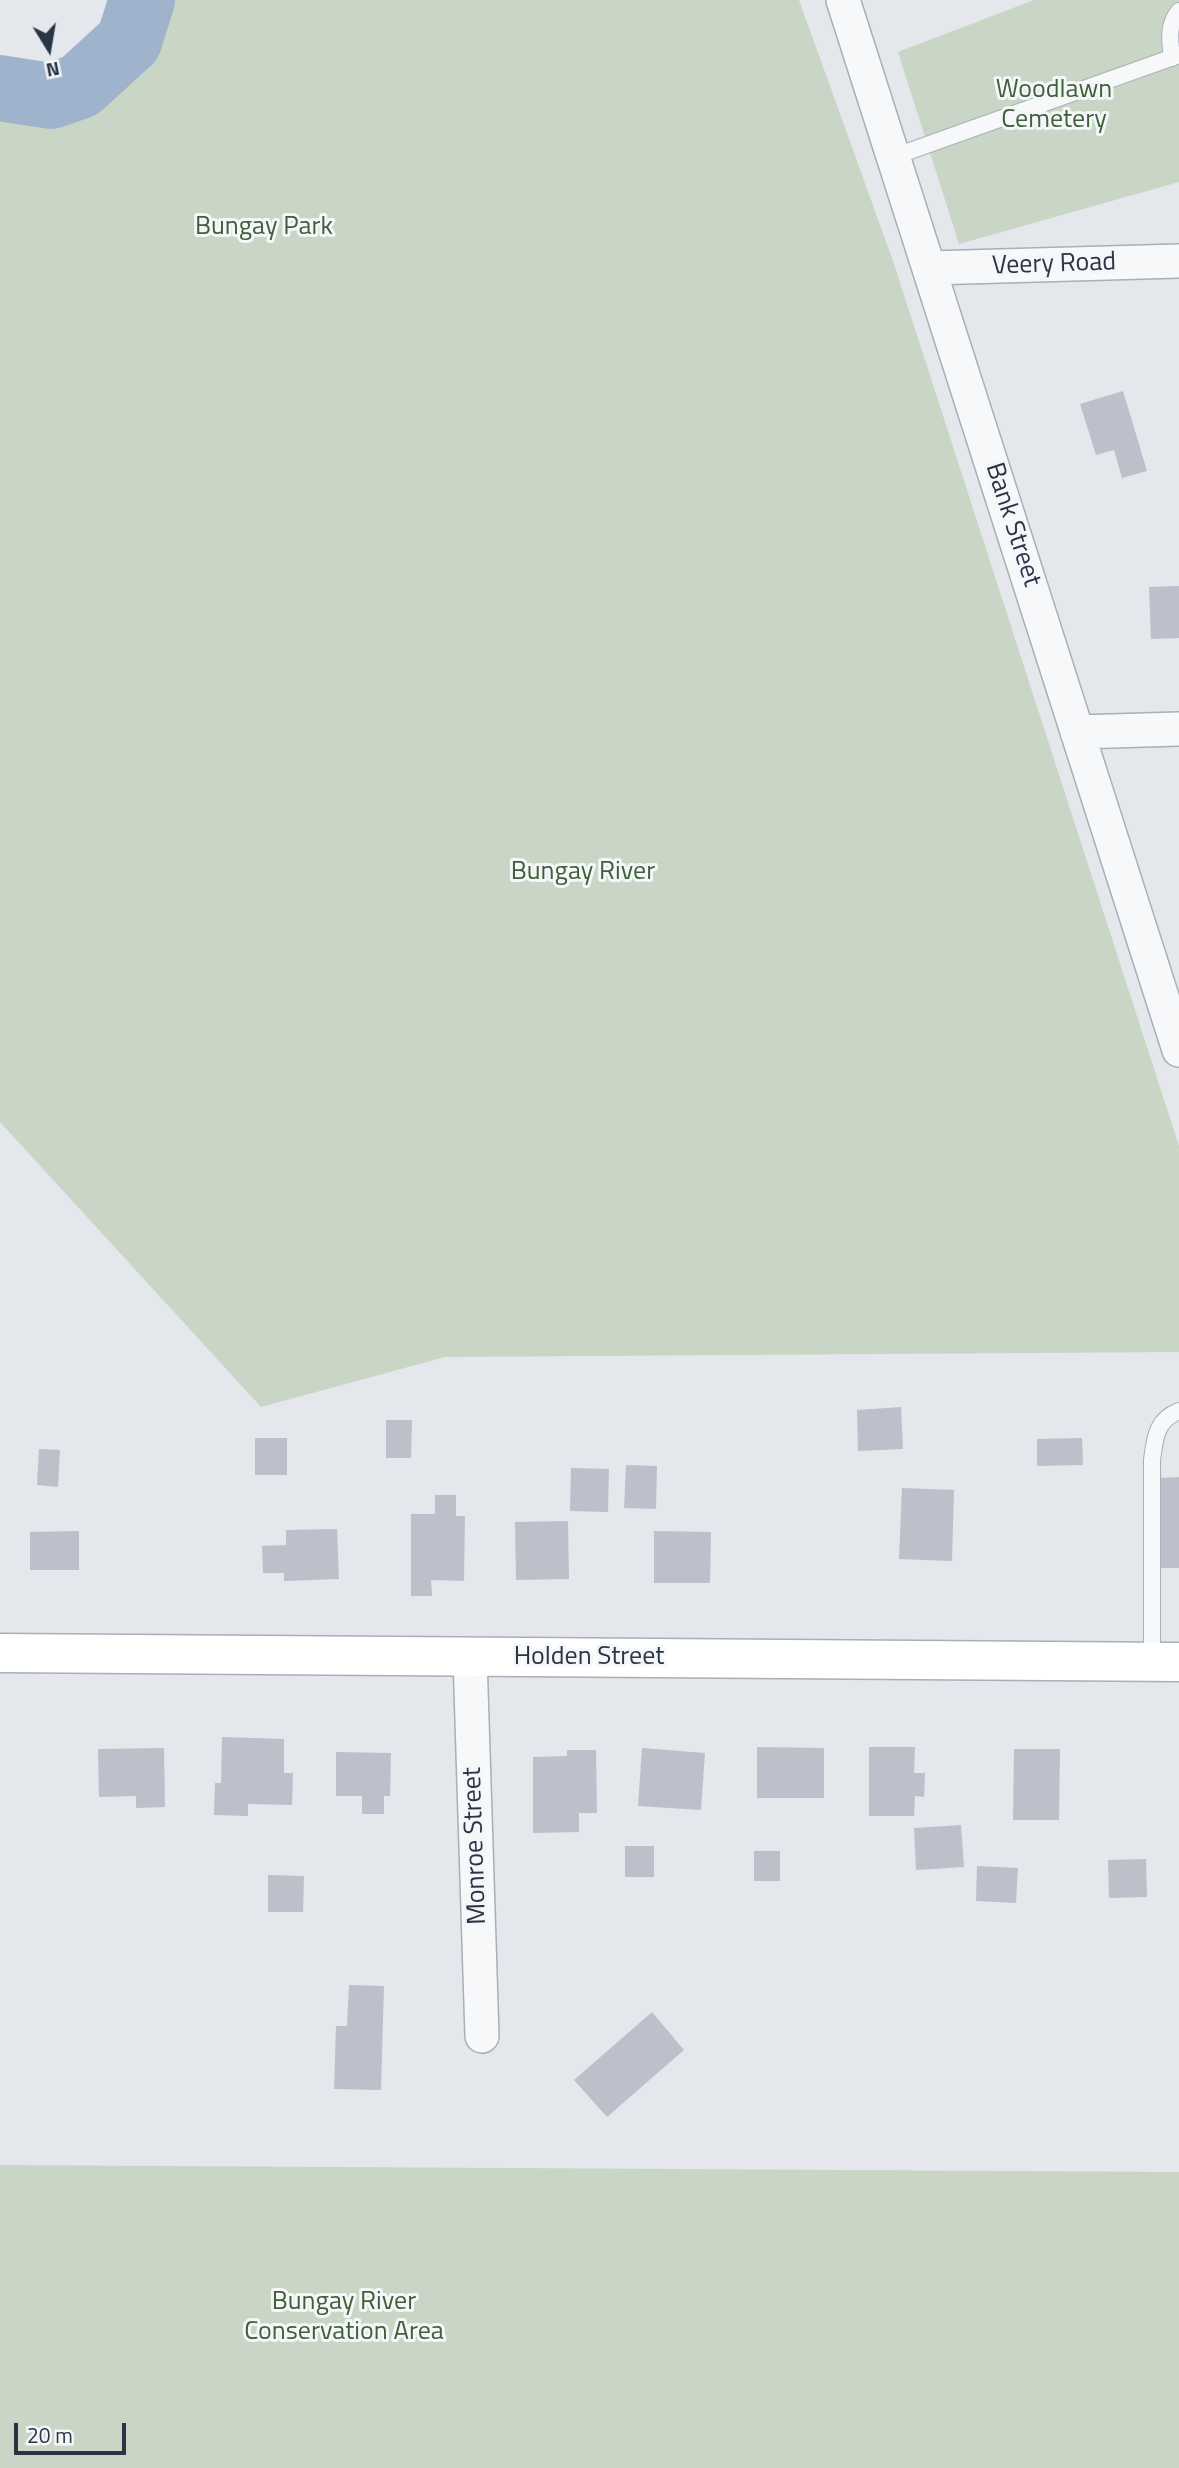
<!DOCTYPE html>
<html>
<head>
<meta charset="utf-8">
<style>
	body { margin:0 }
	#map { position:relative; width:1179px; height:2468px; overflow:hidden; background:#e4e7ec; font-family:"Titillium Web",sans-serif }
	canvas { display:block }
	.north { position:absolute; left:14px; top:14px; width:70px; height:70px; -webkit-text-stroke:5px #f4f6f9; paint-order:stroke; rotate:169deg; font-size:19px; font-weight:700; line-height:28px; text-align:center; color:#2b3445 }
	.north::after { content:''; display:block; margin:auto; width:24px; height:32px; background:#2b3445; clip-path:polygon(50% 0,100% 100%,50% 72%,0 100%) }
	.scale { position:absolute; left:14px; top:2423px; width:112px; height:32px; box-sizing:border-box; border:4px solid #2b3445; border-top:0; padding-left:9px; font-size:21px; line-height:24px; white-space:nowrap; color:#2b3445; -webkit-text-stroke:5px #f4f6f9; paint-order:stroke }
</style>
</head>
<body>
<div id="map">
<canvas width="1179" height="2468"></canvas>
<div class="north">N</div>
<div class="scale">20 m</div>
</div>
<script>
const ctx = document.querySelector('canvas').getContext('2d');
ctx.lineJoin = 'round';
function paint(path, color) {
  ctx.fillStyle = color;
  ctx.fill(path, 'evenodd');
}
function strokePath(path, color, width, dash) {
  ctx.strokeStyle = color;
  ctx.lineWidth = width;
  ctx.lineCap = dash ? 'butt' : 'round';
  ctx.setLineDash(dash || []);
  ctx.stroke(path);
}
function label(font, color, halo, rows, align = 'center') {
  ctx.font = font + ' "Titillium Web",sans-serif';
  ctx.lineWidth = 6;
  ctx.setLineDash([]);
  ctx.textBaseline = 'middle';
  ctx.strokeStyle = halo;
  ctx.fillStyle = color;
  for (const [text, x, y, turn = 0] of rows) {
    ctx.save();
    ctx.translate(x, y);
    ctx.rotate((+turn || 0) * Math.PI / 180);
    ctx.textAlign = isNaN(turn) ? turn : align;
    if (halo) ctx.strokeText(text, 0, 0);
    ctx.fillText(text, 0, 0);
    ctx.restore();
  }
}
paint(new Path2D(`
	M 142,0 L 799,0 L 893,261 L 1179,1146 L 1179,1352 L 445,1357 L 261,1407 L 0,1122 L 0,88 L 51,96 L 80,86 L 129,41 Z
	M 1034,0 L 1179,0 L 1179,182 L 959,244 L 898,52 Z
	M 0,2165 L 1179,2172 L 1179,2468 L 0,2468 Z`), '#c9d6c5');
strokePath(new Path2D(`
	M 0,88 L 51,96 L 80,86 L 129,41 L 142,0`), '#9fb4cc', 66);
paint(new Path2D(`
	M 1123,391 L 1147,471 L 1122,478 L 1114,450 L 1096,455 L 1080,404 Z
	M 1179,586 L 1179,638 L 1151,639 L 1149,587 Z
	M 901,1407 L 903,1449 L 858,1451 L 857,1410 Z
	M 386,1420 L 412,1420 L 411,1458 L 386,1458 Z
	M 255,1438 L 287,1438 L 287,1475 L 255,1475 Z
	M 1082,1438 L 1083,1465 L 1037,1466 L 1037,1439 Z
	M 39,1449 L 60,1450 L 58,1487 L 37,1485 Z
	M 626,1465 L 657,1466 L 656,1509 L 624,1508 Z
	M 571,1468 L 609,1469 L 608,1512 L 570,1511 Z
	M 1179,1477 L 1179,1568 L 1161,1568 L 1160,1478 Z
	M 902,1488 L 954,1490 L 952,1561 L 899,1559 Z
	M 435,1495 L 456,1495 L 456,1516 L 465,1516 L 464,1581 L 431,1580 L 432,1596 L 411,1596 L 411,1514 L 435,1514 Z
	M 568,1521 L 569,1579 L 516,1580 L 515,1522 Z
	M 337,1529 L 339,1579 L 284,1581 L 284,1573 L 263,1573 L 262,1546 L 286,1545 L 286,1530 Z
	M 79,1531 L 79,1570 L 30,1570 L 30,1532 Z
	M 654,1531 L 711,1532 L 710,1583 L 654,1583 Z
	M 222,1737 L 284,1739 L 284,1773 L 293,1773 L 292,1805 L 248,1804 L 248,1816 L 214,1815 L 215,1783 L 221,1783 Z
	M 757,1747 L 824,1748 L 824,1798 L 757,1798 Z
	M 869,1747 L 915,1747 L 914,1773 L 925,1773 L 924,1797 L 915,1796 L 914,1816 L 869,1816 Z
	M 164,1748 L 165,1807 L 136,1808 L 136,1796 L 99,1797 L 98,1749 Z
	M 642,1748 L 705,1753 L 701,1810 L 638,1806 Z
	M 1014,1749 L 1060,1749 L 1059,1820 L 1013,1820 Z
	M 567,1750 L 596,1750 L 597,1813 L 579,1813 L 579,1832 L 533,1833 L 533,1757 L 567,1756 Z
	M 336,1752 L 391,1753 L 390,1796 L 384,1796 L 384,1814 L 362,1814 L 362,1796 L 336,1796 Z
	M 961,1825 L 964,1867 L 916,1870 L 914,1828 Z
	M 625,1846 L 654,1846 L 654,1877 L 625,1877 Z
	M 754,1851 L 780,1851 L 780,1881 L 754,1881 Z
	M 1146,1859 L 1147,1897 L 1109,1898 L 1108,1860 Z
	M 977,1866 L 1018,1868 L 1016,1903 L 976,1901 Z
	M 268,1875 L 304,1876 L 303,1912 L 268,1912 Z
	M 349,1985 L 384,1986 L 381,2090 L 334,2089 L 336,2026 L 347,2026 Z
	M 652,2012 L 684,2050 L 607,2117 L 574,2080 Z`), '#bbc0ca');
const lane = new Path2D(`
	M 1172,58 C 1170,41 1167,25 1179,11
	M 893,157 L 1179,55
	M 1152,1662 L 1152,1460 C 1155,1438 1156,1420 1179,1411`);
const street = new Path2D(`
	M 843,0 L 1179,1050
	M 929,268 L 1179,261
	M 1077,732 L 1179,729
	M 470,1657 L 482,2036`);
const secondary = new Path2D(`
	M 0,1653 L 1179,1662`);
strokePath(lane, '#a9aeb7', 18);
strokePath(street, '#a9aeb7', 36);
strokePath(secondary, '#a9aeb7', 41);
strokePath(lane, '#f7f8fa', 16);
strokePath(street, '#f7f8fa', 33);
strokePath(secondary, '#fff', 38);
label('26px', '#3f6138', '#f4f6f9', [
	["Woodlawn",1054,91],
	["Cemetery",1054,121],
	["Bungay Park",264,228],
	["Bungay River",583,873],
	["Bungay River",344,2303],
	["Conservation Area",344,2333]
]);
label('26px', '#2b3445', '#f4f6f9', [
	["Veery Road",1054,265,-2],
	["Bank Street",1012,525,72],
	["Holden Street",589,1658],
	["Monroe Street",476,1846,-92]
]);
</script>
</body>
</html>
